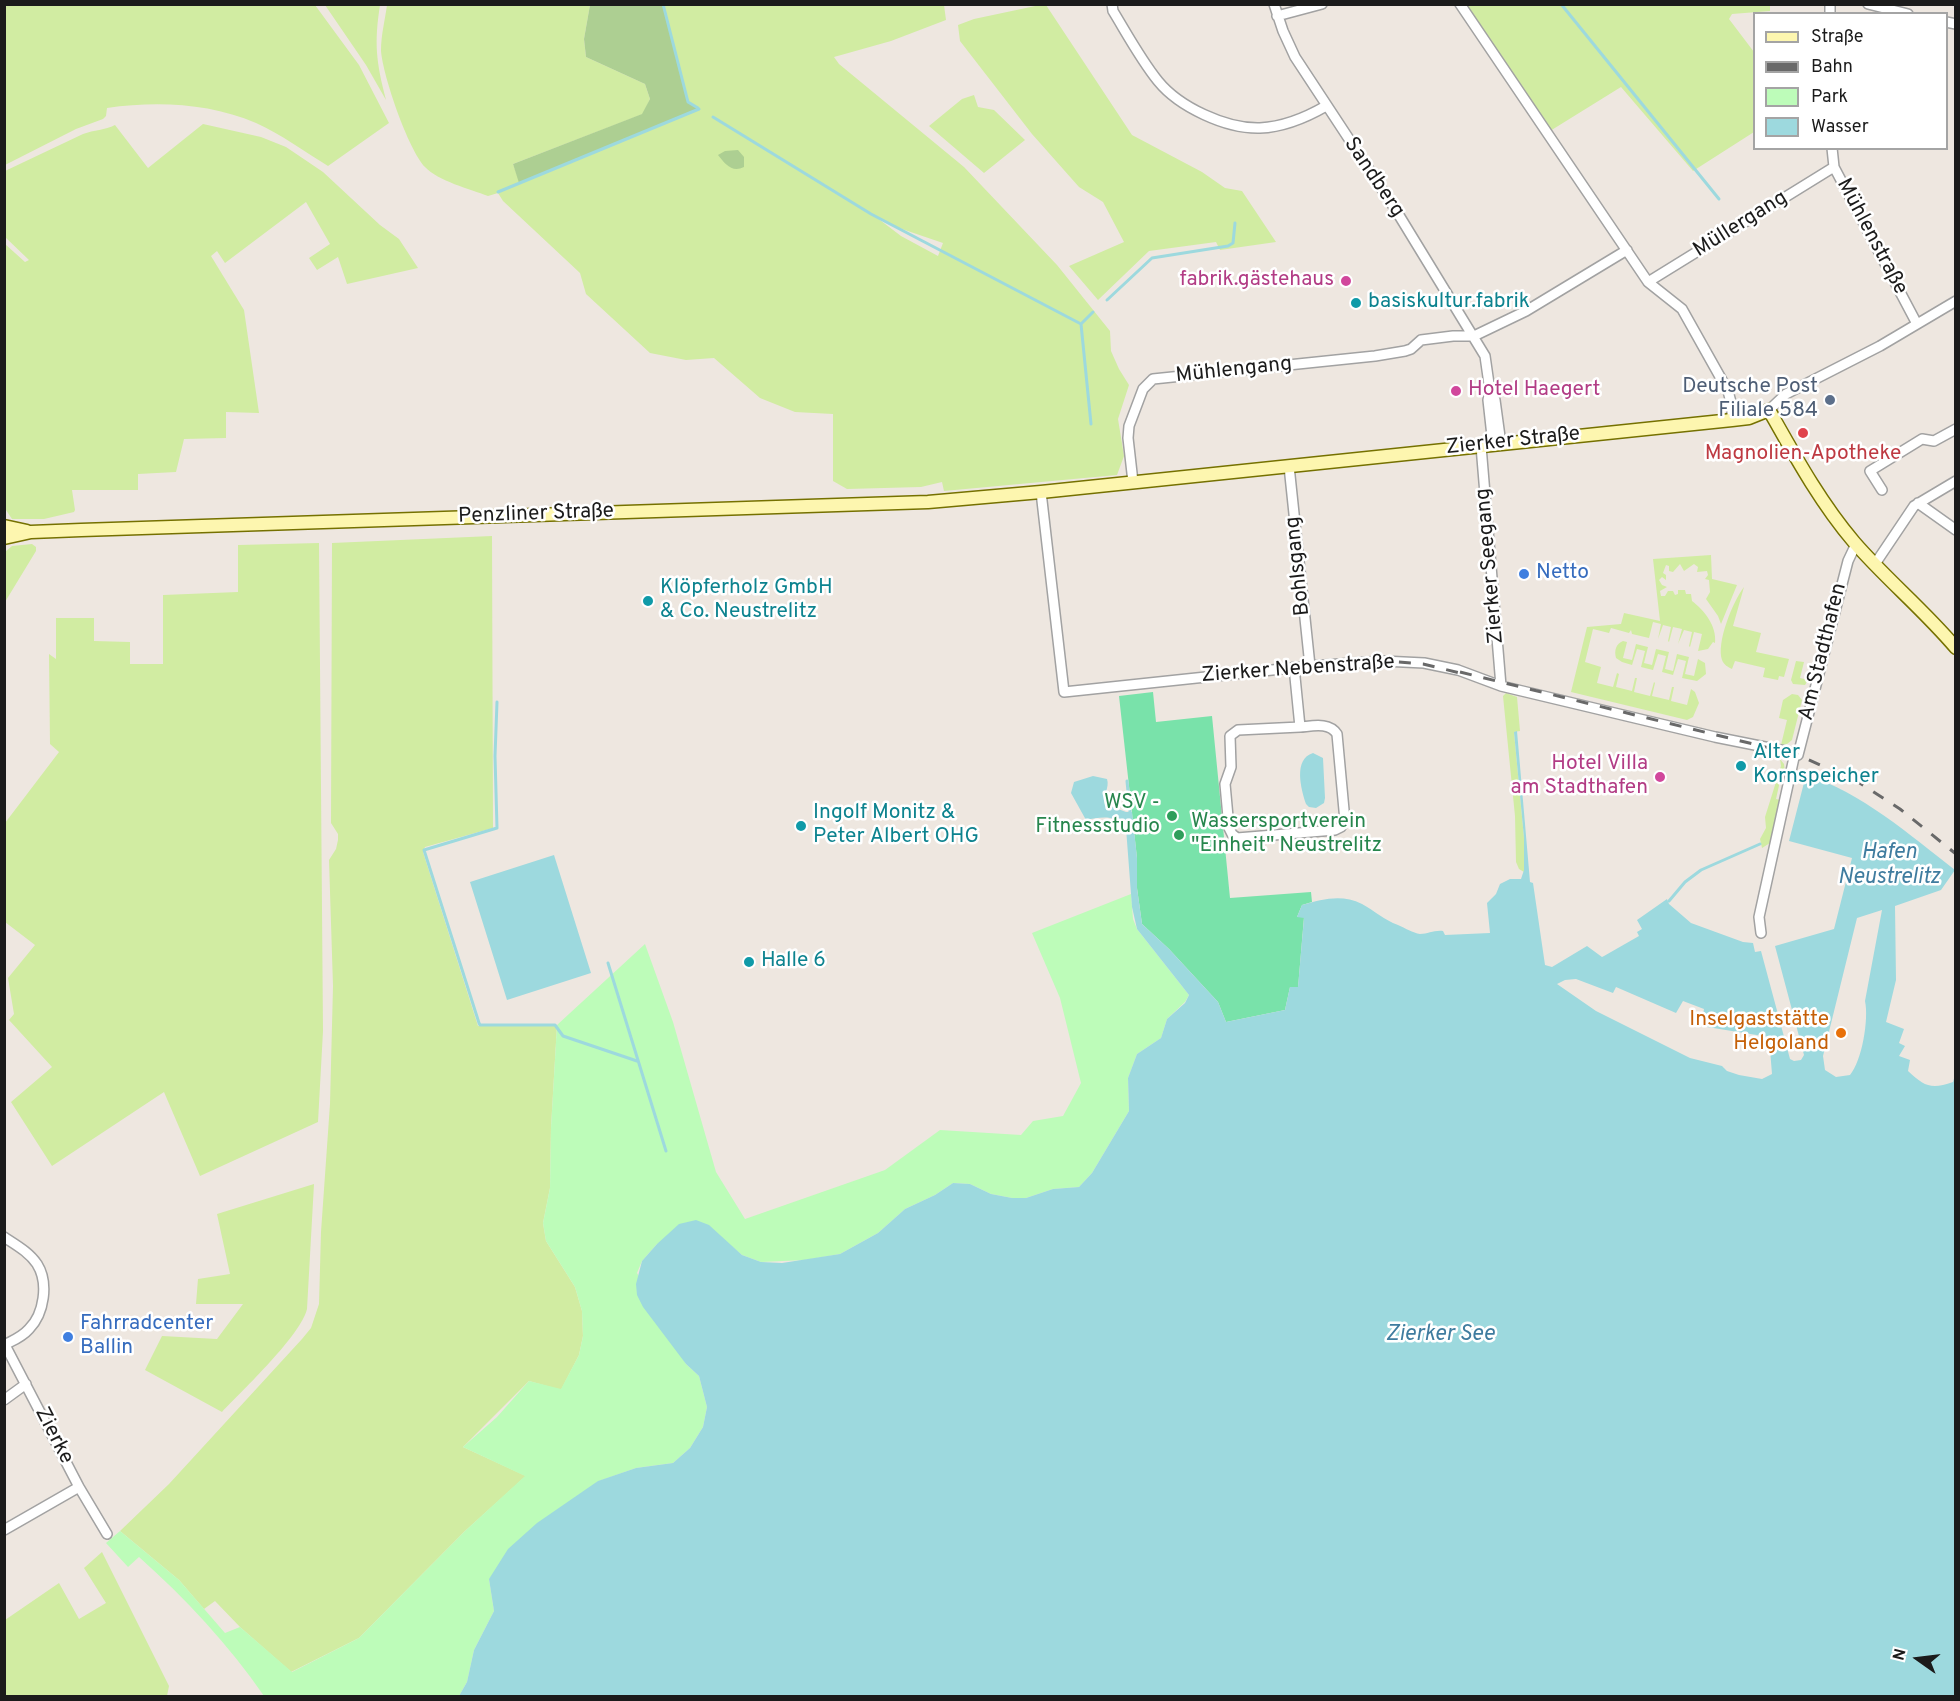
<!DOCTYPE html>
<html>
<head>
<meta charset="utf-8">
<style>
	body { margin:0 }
	#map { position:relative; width:1960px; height:1701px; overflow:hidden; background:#eee7e0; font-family:Overpass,sans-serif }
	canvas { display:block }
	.frame { position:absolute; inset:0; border:6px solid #1b1b1b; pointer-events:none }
	.legend { position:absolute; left:1753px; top:12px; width:195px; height:138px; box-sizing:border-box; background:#fff; border:2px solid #a4a4a4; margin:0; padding:8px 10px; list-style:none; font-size:18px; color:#1b1b1b }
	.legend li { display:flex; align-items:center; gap:12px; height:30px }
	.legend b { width:30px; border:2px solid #a4a4a4 }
	.north { position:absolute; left:1888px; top:1629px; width:60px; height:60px; -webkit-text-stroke:4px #fff; paint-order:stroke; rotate:284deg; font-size:16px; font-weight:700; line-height:24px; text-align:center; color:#1b1b1b }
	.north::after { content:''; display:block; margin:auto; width:21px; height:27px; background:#1b1b1b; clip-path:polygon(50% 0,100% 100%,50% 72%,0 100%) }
</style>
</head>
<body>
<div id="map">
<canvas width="1960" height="1701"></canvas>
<div class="frame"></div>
<ul class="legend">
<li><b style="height:8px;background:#fdf6af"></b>Straße</li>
<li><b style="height:8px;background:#696969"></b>Bahn</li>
<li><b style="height:16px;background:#bdfcb9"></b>Park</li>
<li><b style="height:16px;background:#9dd9de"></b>Wasser</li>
</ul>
<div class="north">N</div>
</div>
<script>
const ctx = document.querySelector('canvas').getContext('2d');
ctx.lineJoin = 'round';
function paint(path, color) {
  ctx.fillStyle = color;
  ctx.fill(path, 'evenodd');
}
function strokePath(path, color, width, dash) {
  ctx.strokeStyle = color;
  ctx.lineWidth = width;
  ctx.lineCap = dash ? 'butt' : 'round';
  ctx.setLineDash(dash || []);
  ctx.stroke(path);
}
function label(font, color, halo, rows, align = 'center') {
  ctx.font = font + ' Overpass,sans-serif';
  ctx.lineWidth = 5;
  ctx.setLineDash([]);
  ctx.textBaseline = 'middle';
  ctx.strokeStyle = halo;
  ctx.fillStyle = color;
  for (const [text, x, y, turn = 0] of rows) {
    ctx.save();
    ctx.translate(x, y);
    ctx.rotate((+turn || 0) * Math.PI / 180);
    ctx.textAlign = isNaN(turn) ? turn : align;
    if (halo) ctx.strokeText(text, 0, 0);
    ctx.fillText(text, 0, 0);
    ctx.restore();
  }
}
paint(new Path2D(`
	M 4,5 L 315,5 L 359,65 L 389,123 L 328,166 C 305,152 281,134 256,123 C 209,103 157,101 107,108 L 106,116 L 103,119 L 76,129 L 5,165 Z
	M 325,5 L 380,5 C 374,43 376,62 386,100 L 366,65 Z
	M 387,5 L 590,5 L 584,39 L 586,57 L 645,84 L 650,99 L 643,114 L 513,164 L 520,183 L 699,109 L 688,102 L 663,5 L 944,5 L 946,20 L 891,41 L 834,57 L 839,64 L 964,167 L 1057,265 L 1110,331 L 1111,351 L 1119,369 L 1129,385 L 1118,419 L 1124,456 L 1117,475 L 944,491 L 942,482 L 921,487 L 847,489 L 833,481 L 833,414 L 795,412 L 760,398 L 714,358 L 686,360 L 650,353 L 586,294 L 580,273 L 503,201 L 498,193 L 488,196 C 470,189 438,181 425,167 C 408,149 383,76 381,51 C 381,35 385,20 387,5 ZM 876,217 L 896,227 L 943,243 L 938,256 L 901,236 Z
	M 1040,5 L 1046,5 L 1132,135 L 1202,172 L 1225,188 L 1242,191 L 1276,242 L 1220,250 L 1216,242 L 1149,251 L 1098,300 L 1069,266 L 1124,242 L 1103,202 L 1079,187 L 1032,134 L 960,41 L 958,25 L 974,19 Z
	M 1463,5 L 1770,5 L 1770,11 L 1732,14 L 1729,19 L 1754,52 L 1754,132 L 1693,171 L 1621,87 L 1550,131 Z
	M 974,95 L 978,107 L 994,110 L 1025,140 L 984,173 L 929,126 L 962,99 Z
	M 203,124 L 261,137 L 286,147 L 323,172 L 380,225 L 399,239 L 418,268 L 347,284 L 338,257 L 317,270 L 309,258 L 330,244 L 306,202 L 225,263 L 217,251 L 211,256 L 244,310 L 259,413 L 226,412 L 226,438 L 184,439 L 176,472 L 138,474 L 138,490 L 72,490 L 75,510 L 74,512 L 44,519 L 12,519 L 4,507 L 5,244 L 25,262 L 29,260 L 5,237 L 5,171 C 31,159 57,146 83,134 C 94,130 105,130 115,125 L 148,168 Z
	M 492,536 L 493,828 L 425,847 L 423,852 L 478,1026 L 557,1025 L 551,1128 L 550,1188 L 543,1223 L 546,1241 L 575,1287 L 582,1311 L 583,1336 L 579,1355 L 561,1390 L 529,1381 L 463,1447 L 526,1476 L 465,1531 L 359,1638 L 291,1672 L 240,1627 L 215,1601 L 204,1609 L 179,1580 L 120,1531 L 169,1484 L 302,1339 L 311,1328 L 319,1304 L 321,1232 L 330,1104 L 333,986 L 329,860 L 336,849 L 338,840 L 338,834 L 331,823 L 332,543 Z
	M 319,543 L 323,1031 L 318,1122 L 200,1176 L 164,1092 L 52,1166 L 11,1102 L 52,1067 L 9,1020 L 14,1014 L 8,978 L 35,945 L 5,922 L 5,823 L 59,752 L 50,744 L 49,654 L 56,659 L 56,618 L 94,618 L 94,641 L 130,642 L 130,664 L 163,664 L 163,595 L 238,592 L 238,545 Z
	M 32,544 L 36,547 L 36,551 L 5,602 L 5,552 L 12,546 Z
	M 1711,555 L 1712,579 L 1737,585 L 1721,624 L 1718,616 L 1706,599 L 1710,592 L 1709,580 L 1705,579 L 1708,575 L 1707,571 L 1697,572 L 1698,567 L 1694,564 L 1684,571 L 1680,564 L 1673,572 L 1669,571 L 1669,566 L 1666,565 L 1663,573 L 1666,575 L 1666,580 L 1662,577 L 1659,580 L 1662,585 L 1667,587 L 1660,591 L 1661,596 L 1665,596 L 1668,591 L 1673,591 L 1675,595 L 1678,594 L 1678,590 L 1685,590 L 1686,594 L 1691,594 L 1692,601 C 1704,610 1717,626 1715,643 L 1713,642 L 1708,649 L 1698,651 L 1702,634 L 1694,632 L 1690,647 L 1689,646 L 1692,632 L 1684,630 L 1678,644 L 1682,629 L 1673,627 L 1669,642 L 1668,641 L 1671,627 L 1663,625 L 1658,639 L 1661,624 L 1653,622 L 1649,638 L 1632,634 L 1631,630 L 1629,633 L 1611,628 L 1609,633 L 1593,629 L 1585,662 L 1601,667 L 1597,683 L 1613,687 L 1617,673 L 1619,674 L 1616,687 L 1632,691 L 1635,678 L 1637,678 L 1634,692 L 1650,696 L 1654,682 L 1655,683 L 1652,696 L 1669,700 L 1672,687 L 1674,687 L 1671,701 L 1687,705 L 1691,689 L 1695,692 L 1699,703 L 1693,717 L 1687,720 L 1571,692 L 1587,627 L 1621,624 L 1624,613 L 1660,621 L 1653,559 Z
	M 1744,587 L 1733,626 L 1761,633 L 1756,652 L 1789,659 L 1784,677 L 1779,676 L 1778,680 L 1763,677 L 1765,668 L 1735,661 L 1732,669 C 1728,667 1724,665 1722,660 C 1716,643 1733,601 1744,587 Z
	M 1623,641 L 1627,642 L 1623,658 L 1632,660 L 1636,644 L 1648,647 L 1644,663 L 1652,665 L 1656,649 L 1669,652 L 1665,669 L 1673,671 L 1677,654 L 1689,657 L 1685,674 L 1694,676 L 1698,659 L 1705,663 L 1706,674 L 1697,681 L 1682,678 L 1686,661 L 1678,659 L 1673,675 L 1662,672 L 1666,656 L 1658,654 L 1653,670 L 1641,667 L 1645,651 L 1637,649 L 1632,665 L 1622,662 L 1616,658 C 1614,650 1616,644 1623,641 Z
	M 1796,661 L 1804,662 L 1800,678 L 1808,680 L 1805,685 L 1793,684 L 1791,680 Z
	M 1506,693 L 1517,697 L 1520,731 L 1514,732 L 1524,838 L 1524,872 L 1519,869 L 1516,862 L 1515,816 L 1503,696 Z
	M 1792,694 L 1798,695 L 1802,700 L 1792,740 L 1787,744 L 1781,745 L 1787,720 L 1779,718 L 1783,700 Z
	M 1780,759 L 1784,764 L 1785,772 L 1782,772 L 1776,799 L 1780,800 L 1770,843 L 1762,848 L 1760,839 L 1766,828 L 1765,817 L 1781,766 Z
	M 314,1184 L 307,1309 C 301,1335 243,1390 222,1412 L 145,1370 L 162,1336 L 217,1339 L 243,1304 L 196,1304 L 198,1279 L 230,1274 L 217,1214 Z
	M 102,1552 L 169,1686 L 167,1696 L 5,1696 L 5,1620 L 59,1583 L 79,1619 L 106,1603 L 84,1568 Z`), '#d1eca2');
paint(new Path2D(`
	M 590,5 L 663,5 L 688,101 L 699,109 L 519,183 L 513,164 L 642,114 L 650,99 L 645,84 L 586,57 L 584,39 Z
	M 738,150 L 744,157 L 744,167 C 732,173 725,164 718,155 L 725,151 Z`), '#adcf92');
paint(new Path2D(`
	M 1131,894 L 1133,919 L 1137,929 L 1189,995 L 1185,1002 L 1167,1019 L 1161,1038 L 1137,1054 L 1128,1078 L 1129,1111 L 1092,1173 L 1079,1187 L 1053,1189 L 1026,1198 L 1012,1198 L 991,1194 L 970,1184 L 953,1183 L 935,1195 L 905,1209 L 878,1233 L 840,1254 L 805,1260 L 761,1262 L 742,1255 L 725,1241 L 657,1244 L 642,1261 L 637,1273 L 686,1364 L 699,1376 L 707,1407 L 703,1427 L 690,1448 L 673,1463 L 636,1468 L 599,1481 L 576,1498 L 489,1579 L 494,1611 L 474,1650 L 467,1682 L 459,1696 L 264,1696 C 229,1645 185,1598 139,1557 L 128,1567 L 106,1543 L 120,1531 L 179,1580 L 225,1633 L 240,1627 L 292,1672 L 359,1638 L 465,1531 L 525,1476 L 463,1447 L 497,1417 L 529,1381 L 561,1389 L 579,1355 L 583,1336 L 582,1311 L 575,1287 L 546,1241 L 543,1223 L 550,1188 L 551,1128 L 557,1025 L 645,944 L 673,1022 L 716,1172 L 745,1219 L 885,1170 L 940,1130 L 1021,1135 L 1033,1121 L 1063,1116 L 1081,1083 L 1060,998 L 1032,933 Z`), '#bdfcb9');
paint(new Path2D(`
	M 1153,692 L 1156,722 L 1212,716 L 1230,898 L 1311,892 L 1312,902 L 1302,905 L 1297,917 L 1304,917 L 1298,988 L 1290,987 L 1285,1010 L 1226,1022 L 1218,1002 L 1169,949 L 1142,924 L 1137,888 L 1137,858 L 1119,696 Z`), '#79e2aa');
paint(new Path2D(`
	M 1517,731 L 1530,882 L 1533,883 L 1545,965 L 1552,967 L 1587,946 L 1602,957 L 1604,956 L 1639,936 L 1637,932 L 1642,929 L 1637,920 L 1667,899 L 1669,904 L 1691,923 L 1743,942 L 1753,943 L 1755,952 L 1761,951 L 1790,1059 L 1794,1061 L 1801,1060 L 1804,1055 L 1775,946 L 1834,929 L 1852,858 L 1789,841 L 1806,775 C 1861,792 1910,835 1955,870 L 1941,890 L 1895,906 L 1896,980 L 1886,1022 L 1904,1029 L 1899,1043 L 1905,1046 L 1899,1056 L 1910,1060 L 1908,1071 C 1924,1086 1931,1090 1953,1082 L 1955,1075 L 1955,1696 L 459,1696 L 467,1682 L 474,1650 L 494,1611 L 489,1579 L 508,1549 L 537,1523 L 598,1481 L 636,1468 L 673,1463 L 690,1448 L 703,1427 L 707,1407 L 699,1376 L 686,1364 L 643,1307 L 637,1295 L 636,1284 L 642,1261 L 657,1244 L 679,1224 L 696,1220 L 709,1225 L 742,1255 L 761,1262 L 782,1263 L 840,1254 L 878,1233 L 905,1209 L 935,1195 L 953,1183 L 970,1184 L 991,1194 L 1012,1198 L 1026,1198 L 1053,1189 L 1079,1187 L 1092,1173 L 1129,1111 L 1128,1078 L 1137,1054 L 1161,1038 L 1167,1019 L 1185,1003 L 1189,995 L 1137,929 L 1132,907 L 1126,828 C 1115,814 1101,817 1086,820 L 1071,793 L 1074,782 L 1093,776 L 1107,779 C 1110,788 1102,796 1105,804 L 1126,812 L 1132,812 L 1137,858 L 1137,888 L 1142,924 L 1169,949 L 1218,1002 L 1226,1022 L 1285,1010 L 1290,987 L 1298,987 L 1304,918 L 1297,917 L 1302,905 C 1323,899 1342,894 1362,904 C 1375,911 1384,920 1398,925 C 1405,928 1413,933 1420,934 C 1428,934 1434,930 1443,931 L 1445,935 L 1490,933 L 1487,903 L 1496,894 L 1500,884 L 1510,879 L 1521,879 L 1524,870 L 1524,838 L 1514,732 ZM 1882,910 L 1865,1001 C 1869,1019 1862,1061 1850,1075 L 1836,1077 L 1825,1070 L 1823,1056 L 1857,918 ZM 1576,979 L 1613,993 L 1616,987 L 1676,1013 L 1683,1001 L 1704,1009 L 1701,1026 L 1769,1037 L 1772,1074 L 1762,1079 L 1739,1075 L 1727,1071 L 1722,1066 L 1690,1058 L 1596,1011 L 1557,984 L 1565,980 Z
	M 1313,753 L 1323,758 L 1325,798 L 1324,803 L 1316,808 L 1309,807 L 1306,804 C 1301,789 1293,759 1313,753 Z
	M 554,855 L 591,973 L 507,1000 L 470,882 Z`), '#9dd9de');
strokePath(new Path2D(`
	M 663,4 L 688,102 L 698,108
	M 1561,4 L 1719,199
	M 713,117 L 871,214 L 1081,324 L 1091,424
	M 498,192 L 699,109
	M 1107,300 L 1152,258 L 1228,246 L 1233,243 L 1235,223
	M 1081,324 L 1093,312
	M 497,702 L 495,756 L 497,828 L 424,850 L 479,1023 L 480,1025 L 555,1025 L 563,1036 L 637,1061
	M 1127,781 L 1130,812
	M 1669,901 L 1685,882 L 1701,870 L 1760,844
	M 608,963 L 666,1151`), '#9dd9de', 3);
const street = new Path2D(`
	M 1112,4 L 1113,11 C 1127,34 1141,60 1158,81 C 1179,107 1226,129 1260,128 C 1283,127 1307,117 1326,106
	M 1274,4 L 1283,31 L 1295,57 L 1397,212 L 1485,356 L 1490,391 L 1495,400 L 1501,444
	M 1460,4 L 1648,282 L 1682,309 L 1728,391 L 1732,406 L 1732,420
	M 1830,4 L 1830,14
	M 1868,4 L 1908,14
	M 1277,16 L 1322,4
	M 1946,22 L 1956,24
	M 1832,148 L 1834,167 L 1917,324
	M 1648,282 L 1834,167
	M 1490,391 L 1488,400 L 1493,445
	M 1769,410 L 1786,394 L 1880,346 L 1956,301
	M 1481,446 L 1501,686
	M 1289,466 L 1310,666
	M 1133,482 L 1128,438 L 1129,426 L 1143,389 L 1153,379 L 1375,356 L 1405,351 L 1411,349 L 1421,340 L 1453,336 L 1474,336 L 1526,311 L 1627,250
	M 1882,490 L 1870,471 L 1922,439 L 1934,441 L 1956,429
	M 1041,492 L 1064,692 L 1310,666 L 1383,661 L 1424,663 L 1458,670 L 1501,686 L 1715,737 L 1795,753
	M 1918,503 L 1956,530
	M 1875,564 L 1914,506 L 1956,481
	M 1294,667 L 1300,727 C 1313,726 1329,722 1337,734 L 1345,821 L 1341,827 L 1335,830 L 1237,838 L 1232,834 L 1229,828 L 1225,784 L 1231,767 L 1230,736 L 1238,730 L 1300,727
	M 1761,933 L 1759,917 L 1795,753 L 1798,755 L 1848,561 L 1856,544
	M 4,1237 C 16,1245 29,1252 37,1264 C 49,1283 44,1314 29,1329 C 22,1337 14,1340 6,1344
	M 4,1343 L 79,1487 L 107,1534
	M 4,1400 L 26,1384
	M 4,1530 L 79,1487`);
const secondary = new Path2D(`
	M 4,526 L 27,531
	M 4,538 L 31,532 L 81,530 L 928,502 L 1041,492 L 1732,420 L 1749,418 L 1769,410 C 1795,456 1820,502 1854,542 C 1886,579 1924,610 1956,648`);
strokePath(street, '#a2a2a2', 12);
strokePath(secondary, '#757100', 15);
strokePath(street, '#fff', 9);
strokePath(secondary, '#fdf6af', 12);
strokePath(new Path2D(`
	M 1375,660 L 1423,664 L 1468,675
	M 1460,672 L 1798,755 L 1858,782 L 1900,809 L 1956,854`), '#696969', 3, [12, 12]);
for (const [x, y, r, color] of [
	[1346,281,6,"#d1479c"],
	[1356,303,6,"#0f9aa8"],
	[1456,391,6,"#d1479c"],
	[1830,400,6,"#5c6f8a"],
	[1803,433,6,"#e0444e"],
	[1524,574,6,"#3f7fe0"],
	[648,601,6,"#0f9aa8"],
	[1741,766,6,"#0f9aa8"],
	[1660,777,6,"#d1479c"],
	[1172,816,6,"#2e9e5b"],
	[801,826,6,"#0f9aa8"],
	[1179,835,6,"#2e9e5b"],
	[749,962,6,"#0f9aa8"],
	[1841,1033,6,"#e8710a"],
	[68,1337,6,"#3f7fe0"]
]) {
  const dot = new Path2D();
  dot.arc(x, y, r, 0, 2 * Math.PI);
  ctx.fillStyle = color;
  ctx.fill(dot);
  strokePath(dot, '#fff', 2);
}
label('21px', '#1b1b1b', '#fff', [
	["Sandberg",1373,178,56],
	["Müllergang",1741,225,-32],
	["Mühlenstraße",1871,237,62],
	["Mühlengang",1234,371,-6],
	["Zierker Straße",1513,442,-6],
	["Penzliner Straße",536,515,-2],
	["Bohlsgang",1299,566,-96],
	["Zierker Seegang",1491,566,-95],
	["Am Stadthafen",1824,652,-76],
	["Zierker Nebenstraße",1298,670,-4],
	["Zierke",53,1436,63]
]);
label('21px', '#b23c85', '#fff', [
	["fabrik.gästehaus",1334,281],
	["Hotel Haegert",1468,391,"left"],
	["Hotel Villa",1648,765],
	["am Stadthafen",1648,789]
], 'right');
label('21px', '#0d838f', '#fff', [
	["basiskultur.fabrik",1368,303],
	["Klöpferholz GmbH",660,589],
	["& Co. Neustrelitz",660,613],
	["Alter",1753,754],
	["Kornspeicher",1753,778],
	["Ingolf Monitz &",813,814],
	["Peter Albert OHG",813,838],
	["Halle 6",761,962]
], 'left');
label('21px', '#4e5e75', '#fff', [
	["Deutsche Post",1818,388],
	["Filiale 584",1818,412]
], 'right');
label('21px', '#be3a42', '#fff', [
	["Magnolien-Apotheke",1803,455]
]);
label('21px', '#366cbe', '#fff', [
	["Netto",1536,574],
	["Fahrradcenter",80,1325],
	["Ballin",80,1349]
], 'left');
label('21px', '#27864d', '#fff', [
	["WSV -",1160,804],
	["Fitnessstudio",1160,828],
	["Wassersportverein",1191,823,"left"],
	["\"Einheit\" Neustrelitz",1191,847,"left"]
], 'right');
label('21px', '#c56008', '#fff', [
	["Inselgaststätte",1829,1021],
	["Helgoland",1829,1045]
], 'right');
label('italic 22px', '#3f7c9f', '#fff', [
	["Hafen",1889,854],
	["Neustrelitz",1889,879],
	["Zierker See",1440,1336]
]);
</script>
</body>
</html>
